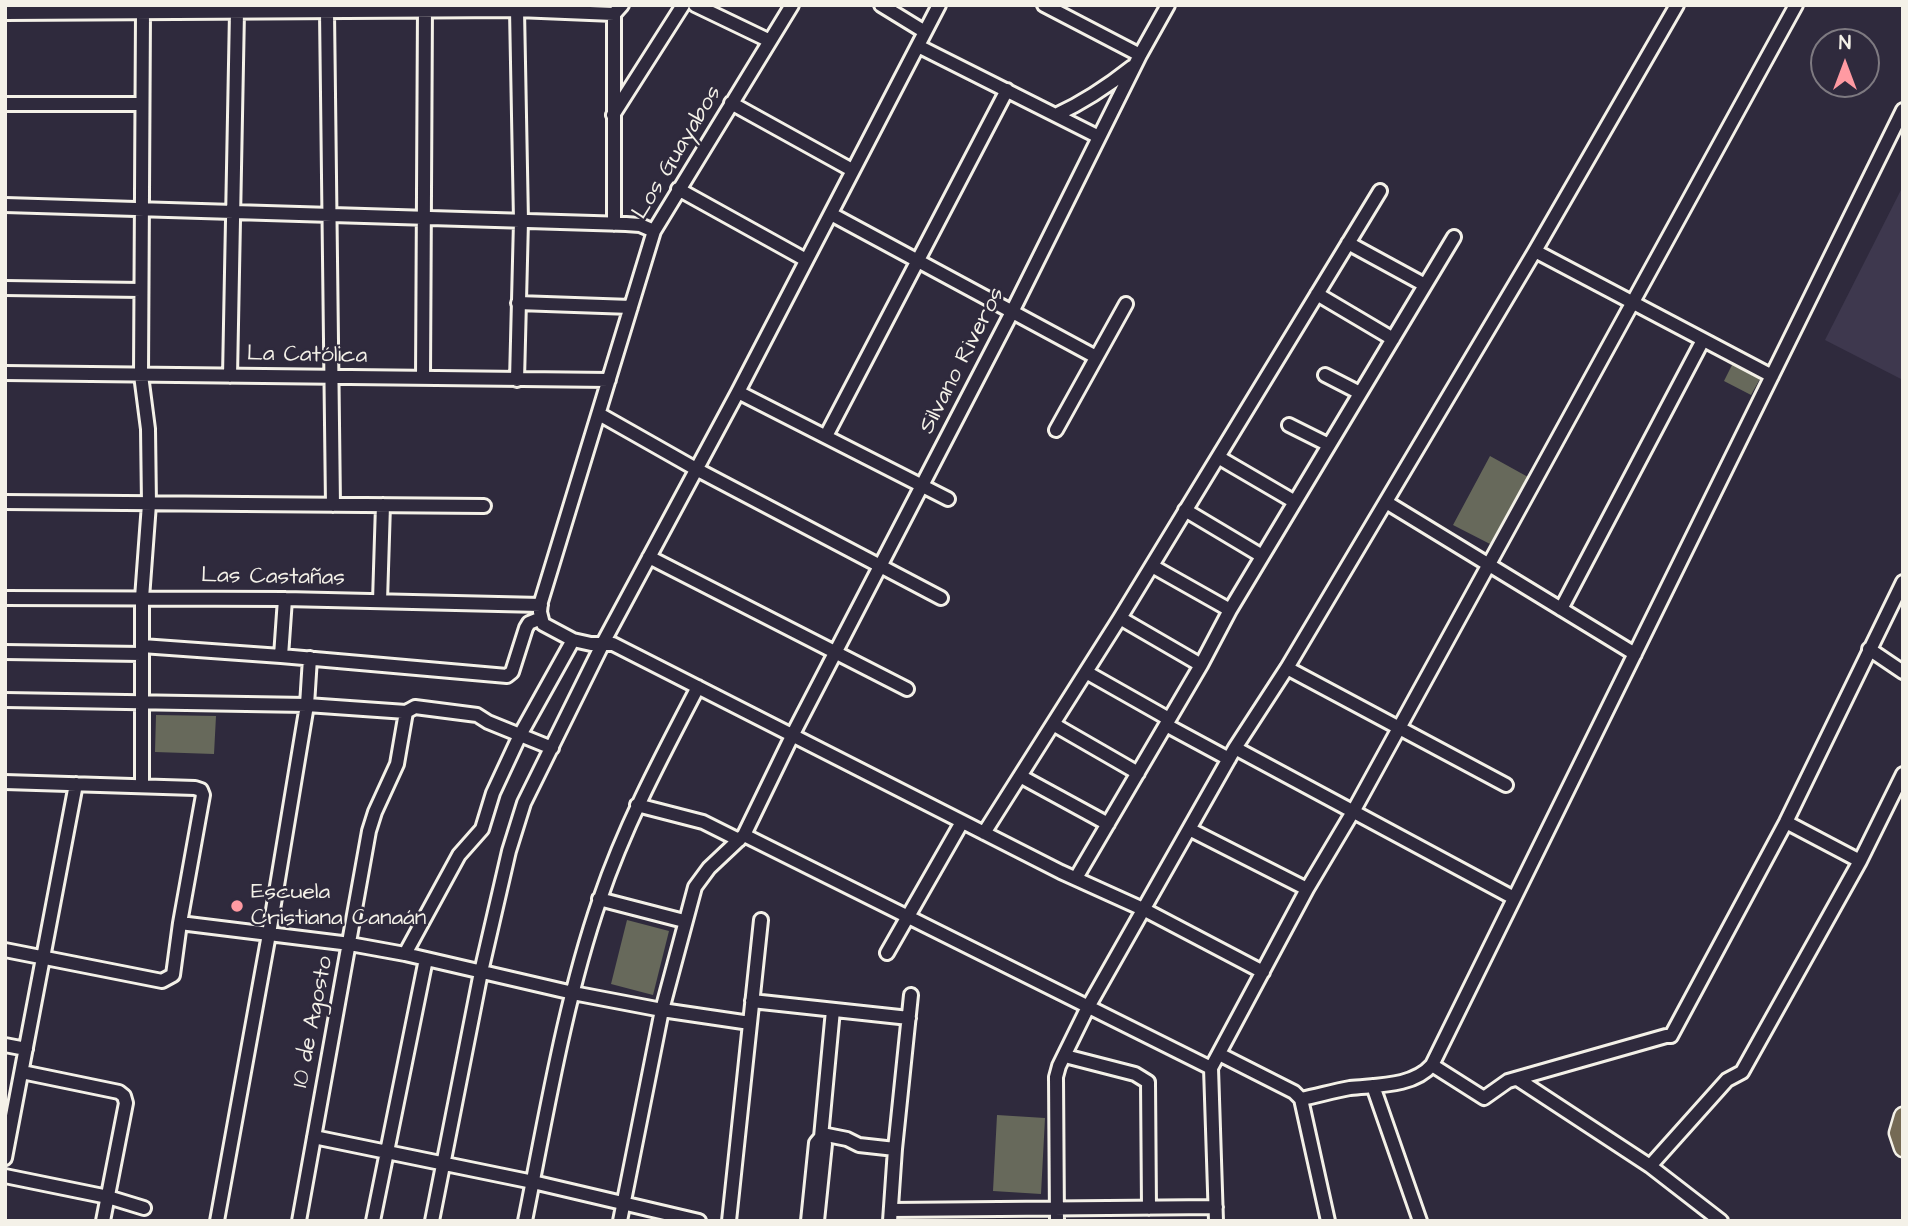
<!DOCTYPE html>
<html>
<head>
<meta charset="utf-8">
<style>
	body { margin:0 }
	#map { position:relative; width:1908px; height:1226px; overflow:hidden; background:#2f2a3d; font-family:"Architects Daughter",sans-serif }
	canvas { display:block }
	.frame { position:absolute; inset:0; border:7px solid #f4f1e8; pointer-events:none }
	.north { position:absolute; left:1810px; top:28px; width:70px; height:70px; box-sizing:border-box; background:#2f2a3d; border:2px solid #7e7a81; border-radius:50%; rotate:0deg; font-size:19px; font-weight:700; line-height:28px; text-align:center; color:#f4f1e8 }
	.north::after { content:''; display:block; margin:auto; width:24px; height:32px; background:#ff9aa2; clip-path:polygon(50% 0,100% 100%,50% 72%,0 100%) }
</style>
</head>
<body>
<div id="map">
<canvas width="1908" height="1226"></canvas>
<div class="frame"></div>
<div class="north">N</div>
</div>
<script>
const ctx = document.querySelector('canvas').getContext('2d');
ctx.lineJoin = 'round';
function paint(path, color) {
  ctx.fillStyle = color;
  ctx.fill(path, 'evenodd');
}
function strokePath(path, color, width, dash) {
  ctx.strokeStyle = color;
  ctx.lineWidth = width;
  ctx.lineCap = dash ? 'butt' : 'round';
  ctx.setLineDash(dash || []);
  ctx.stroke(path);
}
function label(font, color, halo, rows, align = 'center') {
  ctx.font = font + ' "Architects Daughter",sans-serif';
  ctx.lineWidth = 5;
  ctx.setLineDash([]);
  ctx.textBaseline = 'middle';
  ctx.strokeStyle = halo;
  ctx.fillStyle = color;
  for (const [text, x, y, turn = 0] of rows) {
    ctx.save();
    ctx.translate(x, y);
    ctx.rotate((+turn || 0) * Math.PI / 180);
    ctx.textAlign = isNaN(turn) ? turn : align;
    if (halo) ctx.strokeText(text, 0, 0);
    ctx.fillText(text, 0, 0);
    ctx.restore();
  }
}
paint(new Path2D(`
	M 1903,186 L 1903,380 L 1825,340 Z`), '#3e384e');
paint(new Path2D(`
	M 1733,363 L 1761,377 L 1751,395 L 1724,381 Z
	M 1490,456 L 1528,477 L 1492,545 L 1453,525 Z
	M 156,715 L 216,716 L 214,754 L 155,752 Z
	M 627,920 L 669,931 L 653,995 L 611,984 Z
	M 997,1115 L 1045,1118 L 1041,1194 L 993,1191 Z`), '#67695b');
const minor = new Path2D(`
	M 695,5 L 770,41
	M 792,5 L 654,231 L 541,602 L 540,612 L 543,624 L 573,640 L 591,644 L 613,644 L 1061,872 L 1145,910 L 1263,972
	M 881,5 L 925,32
	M 1044,5 L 1140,55
	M 327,12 L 333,505
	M 5,13 L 517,10 L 614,14
	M 918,46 L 1099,137
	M 731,103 L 852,170
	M 5,104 L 142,104
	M 613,115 L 683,5
	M 1056,115 C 1084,102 1108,86 1132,67
	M 678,189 L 806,260
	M 5,205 L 626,224 L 640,225 L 654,231
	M 831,214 L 1096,357
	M 614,224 L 614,14 L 622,5
	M 1348,243 L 1425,285
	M 1535,251 L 1772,376
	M 5,288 L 141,290
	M 1317,294 L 1393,339
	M 518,303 L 631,307
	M 5,373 L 609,380
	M 1325,375 L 1360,393
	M 230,376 L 237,12
	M 423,378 L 425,6
	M 517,380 L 521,221 L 517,10 L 520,6
	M 738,392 L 948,499
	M 599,414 L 696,469 L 941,598
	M 1289,425 L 1329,445
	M 1056,430 L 1126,304
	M 826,436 L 1007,90
	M 1218,457 L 1295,502
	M 5,502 L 484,506
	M 1386,502 L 1635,654
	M 1185,510 L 1262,556
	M 649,557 L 907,689
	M 1152,566 L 1230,610
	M 5,598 L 285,599 L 541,605
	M 380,601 L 383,505
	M 1561,609 L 1703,340
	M 1120,618 L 1201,665
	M 142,646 L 281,656 L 507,676 L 512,672 L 526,628 L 529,623 L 541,618
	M 1869,649 L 1903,672
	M 5,652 L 141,654
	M 281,656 L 285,599
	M 1287,668 L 1506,785
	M 1086,672 L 1169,719
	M 5,700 L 307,705 L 406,712 L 415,707 L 477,715 L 488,722 L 552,748
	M 1053,724 L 1138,773
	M 1166,725 L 1229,759
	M 1235,748 L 1514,898
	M 1020,776 L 1108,824
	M 5,782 L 195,788 L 201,790 L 203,795 L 180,923 L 173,975 L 162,981 L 5,950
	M 142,786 L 142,598 L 149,504 L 148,429 L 141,375 L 143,12
	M 637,805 L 703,822 L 739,840
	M 1786,822 L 1860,861
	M 1189,829 L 1307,889
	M 984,833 L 1120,618 L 1380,191
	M 744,835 L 1211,1068
	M 1076,878 L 1201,665 L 1230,610 L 1454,237
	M 599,899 L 684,921
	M 180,923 L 350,944 L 405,954 L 573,993 L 662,1010 L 750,1023
	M 887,953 L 962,822
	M 405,954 L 459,855 L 482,829 L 493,793 L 520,735 L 573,640
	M 752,1001 L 909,1018
	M 5,1045 L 26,1049
	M 1219,1054 L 1294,1092 L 1301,1099 L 1328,1221
	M 1065,1056 L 1135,1074 L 1148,1082 L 1149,1208
	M 1432,1065 L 1484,1098 L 1508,1081 L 1666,1036 L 1671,1036 L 1786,822 L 1903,582
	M 22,1072 L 119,1092 L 124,1096 L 126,1103 L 103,1221
	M 1519,1080 L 1650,1166 L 1721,1221
	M 1373,1086 L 1420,1221
	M 1301,1099 C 1317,1096 1333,1091 1350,1088 C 1376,1085 1413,1087 1432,1065 L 1903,110
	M 822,1134 L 847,1139 L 859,1145 L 895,1149
	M 314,1137 L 533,1182 L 699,1221
	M 5,1158 L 76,784
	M 1650,1166 L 1727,1080 L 1742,1072 L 1860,861 L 1903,774
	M 5,1176 L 108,1197 L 144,1208
	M 891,1210 L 1216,1207
	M 217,1221 L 269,934 L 307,705 L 310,658
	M 299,1221 L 369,831 L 375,812 L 397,764 L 406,712
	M 373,1221 L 426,959
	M 432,1221 L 481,972 L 509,851 L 524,803 L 603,643 L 738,392 L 939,5
	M 525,1221 C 546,1116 565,1000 600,899 C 625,825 662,756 698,687
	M 620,1221 L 662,1010 L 695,887 L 709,868 L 744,835 L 793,734 L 1012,312 L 1140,55 L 1168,5
	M 729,1221 L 761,920
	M 808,1221 L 816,1143 L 821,1137
	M 817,1221 L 825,1144 L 821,1137 L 833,1010
	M 890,1221 L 895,1149 L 911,995
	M 1057,1221 L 1056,1077 L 1059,1066 L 1088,1007 L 1235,748 L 1287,668 L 1535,251 L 1677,5
	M 1216,1221 L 1211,1068 L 1307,889 L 1354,810 L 1796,5`);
const major = new Path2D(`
	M 1903,1116 L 1898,1133 L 1903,1148`);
strokePath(minor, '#f4f1e8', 18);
strokePath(major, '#f4f1e8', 21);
strokePath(minor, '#2f2a3d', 12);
strokePath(major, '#756a55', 16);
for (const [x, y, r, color] of [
	[237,906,7,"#ff9aa2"]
]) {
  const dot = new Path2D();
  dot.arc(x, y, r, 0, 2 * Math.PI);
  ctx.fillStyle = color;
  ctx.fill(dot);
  strokePath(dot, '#2f2a3d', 2.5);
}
label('23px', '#f4f1e8', '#2f2a3d', [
	["Los Guayabos",678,153,-59],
	["La Católica",307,356,1],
	["Silvano Riveros",963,361,-63],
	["Las Castañas",273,578,1],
	["10 de Agosto",314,1022,-79]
]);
label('23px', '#f4f1e8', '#2f2a3d', [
	["Escuela",251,893],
	["Cristiana Canaán",251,919]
], 'left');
</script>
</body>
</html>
